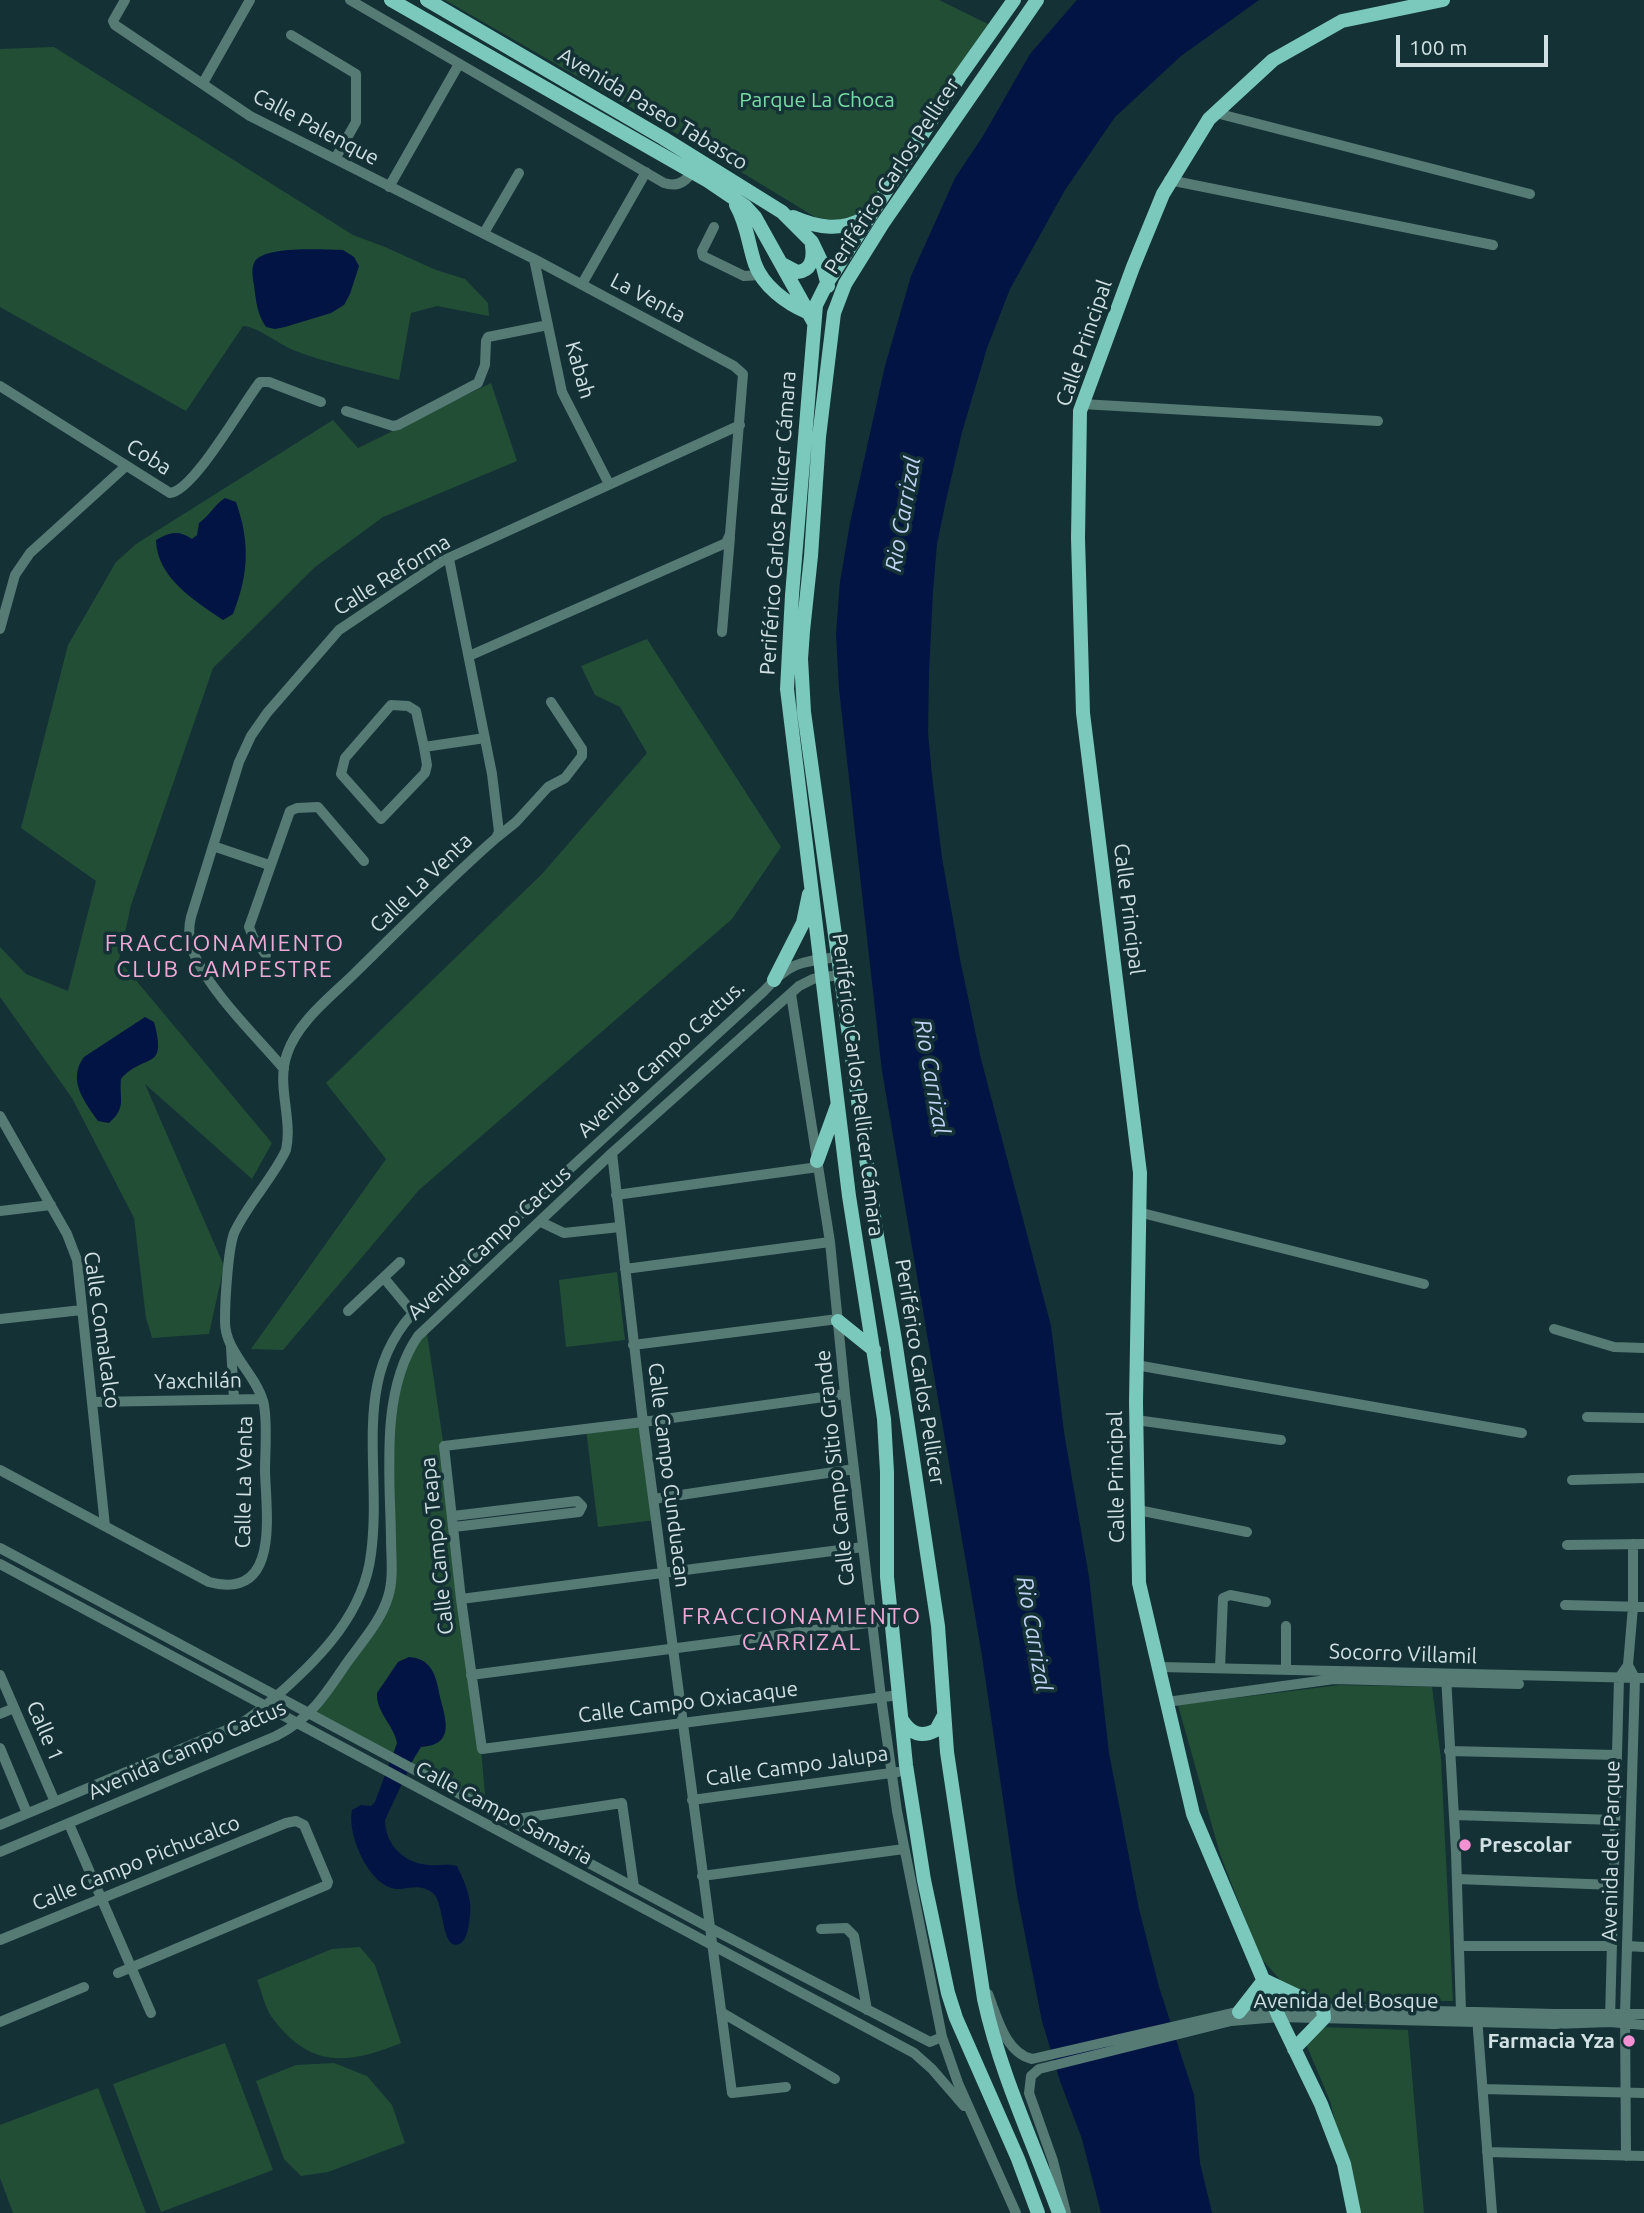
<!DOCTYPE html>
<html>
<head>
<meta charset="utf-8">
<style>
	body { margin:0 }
	#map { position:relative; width:1644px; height:2213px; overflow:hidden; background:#143136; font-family:Ubuntu,sans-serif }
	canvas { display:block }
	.scale { position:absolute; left:1396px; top:35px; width:152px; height:32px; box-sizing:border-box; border:4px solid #d0e0e3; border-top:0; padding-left:9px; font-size:21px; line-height:24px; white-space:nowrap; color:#d0e0e3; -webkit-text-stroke:5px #143136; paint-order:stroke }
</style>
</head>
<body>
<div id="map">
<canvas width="1644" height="2213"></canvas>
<div class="scale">100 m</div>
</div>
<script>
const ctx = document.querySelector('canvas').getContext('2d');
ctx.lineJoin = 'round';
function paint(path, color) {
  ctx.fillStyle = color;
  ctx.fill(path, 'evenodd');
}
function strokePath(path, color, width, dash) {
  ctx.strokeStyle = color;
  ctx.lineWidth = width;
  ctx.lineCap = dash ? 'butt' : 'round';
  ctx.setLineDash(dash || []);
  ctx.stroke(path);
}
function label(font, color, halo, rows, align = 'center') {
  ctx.font = font + ' Ubuntu,sans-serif';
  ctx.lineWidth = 7;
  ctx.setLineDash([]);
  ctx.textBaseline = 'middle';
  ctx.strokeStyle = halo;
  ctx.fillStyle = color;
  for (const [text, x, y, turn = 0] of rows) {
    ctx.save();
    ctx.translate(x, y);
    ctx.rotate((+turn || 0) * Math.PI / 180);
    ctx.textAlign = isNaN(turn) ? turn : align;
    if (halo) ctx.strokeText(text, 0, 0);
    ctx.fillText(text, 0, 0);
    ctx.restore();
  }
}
paint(new Path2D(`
	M 445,0 L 939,0 L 990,25 L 877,195 L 861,213 L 837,221 L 815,217 L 710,153 Z
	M 54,47 L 353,235 L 385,247 L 436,270 L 465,279 L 488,303 L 489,316 L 437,306 L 411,313 L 399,380 C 363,371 327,363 293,350 C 277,343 258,327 243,326 L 186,411 L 0,307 L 0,49 Z
	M 491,383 L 517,461 L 383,517 L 315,567 L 213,668 L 131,905 L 119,960 L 272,1143 L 252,1179 L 145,1084 L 224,1266 L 209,1334 L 152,1338 L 146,1318 L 134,1218 L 72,1098 L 0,997 L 0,947 L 26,974 L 68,991 L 96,881 L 21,828 L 68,645 L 116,562 L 136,544 L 333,420 L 358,448 Z
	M 647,639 L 781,847 L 732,919 L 419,1190 L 283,1350 L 251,1349 L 386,1159 L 326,1083 L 542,874 L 647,753 L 620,707 L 595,695 L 581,666 Z
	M 617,1272 L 625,1340 L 566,1347 L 559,1280 Z
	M 426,1327 C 450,1486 474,1646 486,1807 L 310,1713 L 386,1603 L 395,1387 Z
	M 643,1422 L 656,1520 L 598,1527 L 586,1429 Z
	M 1340,1685 L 1432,1687 L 1441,1759 L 1453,2001 L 1333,2002 L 1289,1990 L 1260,1957 L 1220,1854 L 1178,1705 Z
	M 360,1947 L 375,1965 L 401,2043 C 350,2064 311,2069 274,2020 C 265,2010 262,1992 257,1980 L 332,1949 Z
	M 1321,2027 L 1408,2030 L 1424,2213 L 1358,2213 L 1330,2101 L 1306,2044 Z
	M 225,2043 L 273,2170 L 161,2212 L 113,2084 Z
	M 334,2063 L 367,2076 L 392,2105 L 405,2143 L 328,2172 L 301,2176 L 284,2159 L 256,2081 L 296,2065 Z
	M 98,2088 L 146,2213 L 13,2213 L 0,2178 L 0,2125 Z`), '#224e36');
paint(new Path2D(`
	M 1077,0 L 1259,0 L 1181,56 L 1115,117 L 1065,190 L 1010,289 L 987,348 L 962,432 L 946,500 L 937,544 L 933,591 L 929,672 L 928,732 L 932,776 L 942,858 L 960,959 L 981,1059 L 1051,1326 L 1064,1432 L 1089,1577 L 1109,1753 L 1139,1909 L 1159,1987 L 1194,2095 L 1200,2163 L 1212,2213 L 1101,2213 L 1082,2139 L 1060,2081 L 1042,2021 L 1017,1894 L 982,1656 L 882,1071 L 839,689 L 836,634 L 840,582 L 850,523 L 885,366 L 911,276 L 955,178 L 983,136 L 1030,54 Z
	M 343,250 L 354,257 L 359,266 L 350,294 L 344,305 L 331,313 L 285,327 L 275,329 L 266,327 C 257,314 256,301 254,285 C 253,279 251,270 254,263 C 262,245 325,250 343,250 Z
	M 225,498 L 236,502 C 250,542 249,574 233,614 L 223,620 C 194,600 157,578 156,540 C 171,532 178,530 192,539 L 197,535 L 199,523 C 210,515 214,505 225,498 Z
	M 145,1017 L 154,1022 C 168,1073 144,1052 121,1079 C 119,1100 127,1107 109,1123 L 98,1121 C 84,1101 67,1080 84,1057 Z
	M 409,1657 C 417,1658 423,1659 429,1666 C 436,1674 438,1687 440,1697 C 446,1720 455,1745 421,1747 L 413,1760 L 385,1820 C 385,1845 405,1864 429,1865 C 439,1866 447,1863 457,1866 C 468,1889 474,1903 468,1929 C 467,1934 465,1940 461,1943 C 441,1955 445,1903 433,1893 C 417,1881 406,1892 391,1888 C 367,1880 347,1834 352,1810 L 361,1805 L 371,1806 L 375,1802 L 397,1743 C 394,1725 376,1713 377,1693 L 398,1662 Z`), '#011443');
strokePath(new Path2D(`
	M 125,0 L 113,21 L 115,25 L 250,116 L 534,259 L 734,366 L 743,374 L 730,534 L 726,543 L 469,656
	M 350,0 L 664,183 C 676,187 685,183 692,172
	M 291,35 L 356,74 L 356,122 L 335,159
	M 203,83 L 250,0
	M 1216,113 L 1530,194
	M 1169,180 L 1493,245
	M 389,187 L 459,64
	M 714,227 L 702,251 L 703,256 L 744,276 L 761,275
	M 484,233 L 519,173
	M 534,259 L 562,392 L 609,484
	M 582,284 L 646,172
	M 0,386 L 170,493 C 194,491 243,403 260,382 L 269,382 L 321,402
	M 1082,404 L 1378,421
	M 346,411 L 393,426 L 398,425 L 478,383 L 485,365 L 486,341 L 488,337 L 548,325
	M 0,629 L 15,575 L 30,553 L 126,466
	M 722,632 L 730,537
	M 424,747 L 416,711 L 408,706 L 391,705 L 345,758 L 341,774 L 381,819 L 425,773 L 427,765 L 424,747 L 485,738
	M 496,838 L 516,822 L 548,787 L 565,778 L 582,756 L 582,749 L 551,702
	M 213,846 L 269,865
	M 266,955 L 253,937 L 249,927 L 290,811 L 297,808 L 318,807 L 364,861
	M 791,994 L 830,1242 L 845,1394 L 881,1697 L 897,1811 L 942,2037 L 958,2083 L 1016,2213
	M 284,1069 C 256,1036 211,993 194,954 C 189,942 188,929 191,917 L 239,762 L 251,736 L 267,713 L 339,630 L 442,561 L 740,425
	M 0,1116 L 67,1234 L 77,1260 L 105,1526
	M 612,1153 L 643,1422 L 732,2093 L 786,2087
	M 616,1195 L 818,1167
	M 0,1211 L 51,1205
	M 1138,1212 L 1424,1284
	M 541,1222 L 564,1233 L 620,1227
	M 625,1269 L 830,1242
	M 384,1278 L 413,1313
	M 348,1311 L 400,1262
	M 0,1319 L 82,1310
	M 1554,1329 L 1614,1347 L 1644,1348
	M 633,1345 L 838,1319
	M 231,1347 L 234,1399
	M 1136,1365 L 1522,1433
	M 845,1394 L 643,1422 L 444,1446 L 461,1599 L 482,1749 L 899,1695
	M 93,1402 L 262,1399
	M 1587,1417 L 1644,1418
	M 1136,1420 L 1281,1440
	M 0,1470 L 209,1582 C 281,1601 266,1513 265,1471 C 265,1453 268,1417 263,1401 C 255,1373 224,1351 225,1320 C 225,1302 228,1245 235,1231 C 249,1202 273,1178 286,1150 C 293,1118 276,1086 287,1054 C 298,1021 332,996 356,972 C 402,927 447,881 496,838 L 499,832 L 492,774 L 449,559
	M 1572,1480 L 1644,1478
	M 654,1499 L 854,1469
	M 1138,1510 L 1247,1532
	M 453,1516 L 577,1501 L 582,1506 L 579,1512 L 454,1527
	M 1567,1545 L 1644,1544
	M 0,1548 L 712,1929 L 930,2042 L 942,2037
	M 0,1564 L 914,2053 L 932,2069 L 964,2106
	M 461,1599 L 863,1547
	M 1565,1605 L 1644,1607
	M 1286,1626 L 1286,1669
	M 1160,1667 L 1644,1678
	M 1220,1668 L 1223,1598 L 1230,1595 L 1266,1602
	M 0,1675 L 55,1802
	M 471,1675 L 891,1620
	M 1446,1676 L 1456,1852 L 1461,2012
	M 1167,1702 L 1334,1679 L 1519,1684
	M 0,1714 L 14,1708
	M 0,1748 L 27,1813
	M 1449,1751 L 1616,1755
	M 692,1800 L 898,1772
	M 1454,1815 L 1615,1820
	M 510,1820 L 622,1803 L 634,1887
	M 69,1824 L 151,2013
	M 0,1825 L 238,1725 C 254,1716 266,1705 280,1693 C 322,1656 364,1612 371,1554 C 383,1466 348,1375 420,1306 L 764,991 C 790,962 800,962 837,957
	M 0,1852 L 276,1736 C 309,1720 326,1694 346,1664 C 360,1644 381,1621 388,1597 C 394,1578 391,1557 391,1538 C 390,1474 380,1391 418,1336 L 612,1153 L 799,986 L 813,979 L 839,975
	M 702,1876 L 904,1849
	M 1457,1879 L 1614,1885
	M 821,1929 L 846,1928 L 854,1936 L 867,2010
	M 0,1940 L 286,1823 L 296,1821 L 304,1825 L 328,1882 L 327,1885 L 118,1973
	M 1460,1946 L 1612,1946
	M 1628,1946 L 1644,1947
	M 988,1994 C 997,2016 1005,2053 1032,2059 L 1232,2013 L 1275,2007 L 1555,2014 L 1644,2014
	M 721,2012 L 835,2079
	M 1477,2017 L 1492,2213
	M 1610,2019 L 1619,1678 L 1628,1665 L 1633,1607 L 1633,1544
	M 0,2022 L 84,1987
	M 1483,2089 L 1644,2093
	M 1487,2152 L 1644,2156
	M 1626,2156 L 1625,2013 L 1635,1678 L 1628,1665
	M 1066,2213 L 1053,2161 L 1029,2093 L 1031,2076 L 1039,2069 L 1231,2021 L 1279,2017 L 1554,2024 L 1610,2022 L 1644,2025`), '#567a74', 10);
strokePath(new Path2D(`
	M 391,0 L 708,181 L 745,206 L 755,217 L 813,321
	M 427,0 L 663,138 L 782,212 L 812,242 L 822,263 L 828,286
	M 1014,0 L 960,76 L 827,283 L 816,305 L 792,595 L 787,689 L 849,1196 L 884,1419 L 887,1472 L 887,1577 L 906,1765 L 924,1880 L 948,1993 L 956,2018 L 1018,2159 L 1038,2213
	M 1037,0 L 883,223 L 845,284 L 834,313 L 819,437 L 811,556 L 803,631 L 801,659 L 804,712 L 876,1230 L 895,1340 L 938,1626 L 947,1752 L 984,1999 C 1000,2073 1033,2142 1059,2213
	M 736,205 C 747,224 748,243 755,264 C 763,286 786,303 807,312
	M 793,217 C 818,228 842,232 866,217
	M 782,264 L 797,272 C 811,271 814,259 812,246
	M 774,980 L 803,923 L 809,894
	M 817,1161 L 837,1106
	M 838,1321 L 874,1350
	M 902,1720 C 911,1734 921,1738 936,1730 L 943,1717
	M 1264,1980 L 1323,2008 L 1324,2018 L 1294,2049
	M 1239,2012 L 1264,1980
	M 1354,2213 L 1344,2164 L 1321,2104 L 1279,2017 L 1193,1814 L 1139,1583 L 1136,1402 L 1140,1173 L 1083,713 L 1078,538 L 1080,411 L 1133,267 L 1163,194 L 1209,119 L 1273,60 L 1342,21 L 1443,0`), '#7bc8bd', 14);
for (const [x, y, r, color] of [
	[1465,1845,7,"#f491d3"],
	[1629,2041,7,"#f491d3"]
]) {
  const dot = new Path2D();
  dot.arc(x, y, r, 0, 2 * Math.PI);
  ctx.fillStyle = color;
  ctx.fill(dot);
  strokePath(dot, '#143136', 2.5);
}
label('21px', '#7adda5', '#143136', [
	["Parque La Choca",817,100]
]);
label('21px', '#d0e0e3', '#143136', [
	["Avenida Paseo Tabasco",653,109,31],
	["Calle Palenque",316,127,28],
	["Periférico Carlos Pellicer",892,176,-57],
	["La Venta",648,298,28],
	["Calle Principal",1084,343,-71],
	["Kabah",580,370,74],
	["Coba",149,457,32],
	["Periférico Carlos Pellicer Cámara",778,523,-86],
	["Calle Reforma",392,575,-32],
	["Calle La Venta",421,883,-44],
	["Calle Principal",1129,909,83],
	["Avenida Campo Cactus.",661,1059,-43],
	["Periférico Carlos Pellicer Cámara",858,1085,83],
	["Avenida Campo Cactus",489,1243,-43],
	["Calle Comalcalco",102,1330,82],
	["Periférico Carlos Pellicer",920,1372,81],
	["Yaxchilán",198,1381,-1],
	["Calle Campo Sitio Grande",835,1468,-96],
	["Calle Campo Cunduacan",669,1475,83],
	["Calle Principal",1116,1477,-91],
	["Calle La Venta",244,1482,-89],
	["Calle Campo Teapa",437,1546,-96],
	["Socorro Villamil",1403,1654,2],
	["Calle Campo Oxiacaque",688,1702,-7],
	["Calle 1",45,1731,67],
	["Avenida Campo Cactus",187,1750,-24],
	["Calle Campo Jalupa",797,1766,-8],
	["Calle Campo Samaria",504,1813,28],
	["Avenida del Parque",1611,1851,-89],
	["Calle Campo Pichucalco",136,1863,-22],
	["Avenida del Bosque",1346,2001]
]);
label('bold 21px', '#d0e0e3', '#143136', [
	["Prescolar",1479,1845],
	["Farmacia Yza",1615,2041,"right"]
], 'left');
label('italic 23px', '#c1d3f3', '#143136', [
	["Rio Carrizal",903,514,-80],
	["Rio Carrizal",932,1077,80],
	["Rio Carrizal",1034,1634,80]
]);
ctx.letterSpacing = '2px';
label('23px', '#eea9d6', '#143136', [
	["FRACCIONAMIENTO",225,943],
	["CLUB CAMPESTRE",225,969],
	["FRACCIONAMIENTO",802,1616],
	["CARRIZAL",802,1642]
]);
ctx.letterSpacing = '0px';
</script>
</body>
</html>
